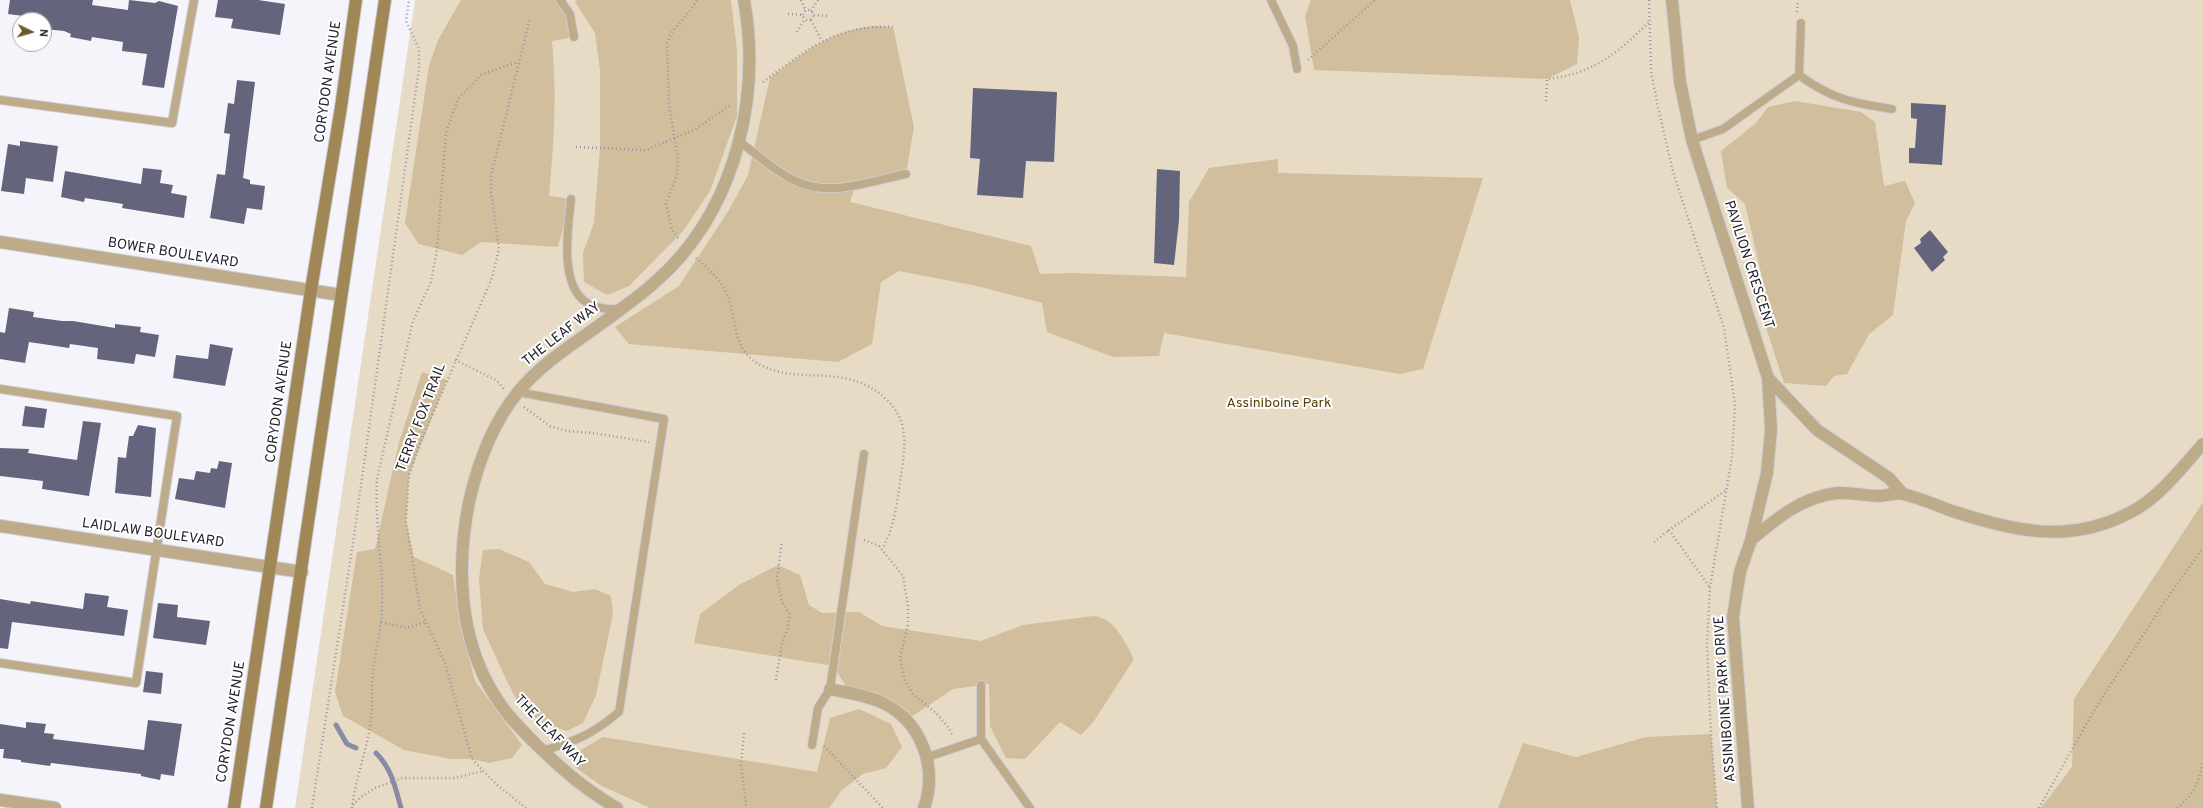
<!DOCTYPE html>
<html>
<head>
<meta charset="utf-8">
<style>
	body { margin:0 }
	#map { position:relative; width:2203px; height:808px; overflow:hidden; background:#f4f4fa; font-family:Overpass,sans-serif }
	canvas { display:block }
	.north { position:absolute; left:12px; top:12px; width:40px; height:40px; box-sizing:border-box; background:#fff; border:1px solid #a6a7ab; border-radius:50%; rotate:95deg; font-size:11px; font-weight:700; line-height:16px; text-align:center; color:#21222c }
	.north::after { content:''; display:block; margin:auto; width:14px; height:18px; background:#705828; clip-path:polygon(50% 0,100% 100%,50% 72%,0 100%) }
</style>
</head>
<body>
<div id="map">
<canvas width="2203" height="808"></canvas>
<div class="north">N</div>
</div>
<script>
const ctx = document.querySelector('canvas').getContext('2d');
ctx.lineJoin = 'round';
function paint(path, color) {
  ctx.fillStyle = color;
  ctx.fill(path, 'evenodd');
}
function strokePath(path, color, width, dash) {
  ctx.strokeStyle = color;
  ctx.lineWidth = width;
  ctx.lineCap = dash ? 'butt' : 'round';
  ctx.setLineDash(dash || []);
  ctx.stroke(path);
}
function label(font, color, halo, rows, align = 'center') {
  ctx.font = font + ' Overpass,sans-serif';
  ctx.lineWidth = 4;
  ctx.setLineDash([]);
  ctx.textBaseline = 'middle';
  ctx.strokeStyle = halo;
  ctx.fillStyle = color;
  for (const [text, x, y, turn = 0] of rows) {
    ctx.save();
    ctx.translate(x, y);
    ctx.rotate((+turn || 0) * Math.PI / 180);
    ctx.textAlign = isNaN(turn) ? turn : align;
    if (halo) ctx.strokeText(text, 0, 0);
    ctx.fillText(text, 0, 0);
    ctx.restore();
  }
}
paint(new Path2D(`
	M 415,0 L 2203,0 L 2203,808 L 295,808 Z`), '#e7dbc5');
paint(new Path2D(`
	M 461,0 L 560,0 L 570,14 L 574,37 L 552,41 C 557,94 554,143 549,196 L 571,199 L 558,247 L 481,242 L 462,255 L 419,244 L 405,223 L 429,66 L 438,40 Z
	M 577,0 L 731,0 L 737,50 L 737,116 L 710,191 L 683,231 L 629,286 L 607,295 L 584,282 L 583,253 L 594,223 L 600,148 L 600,70 L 595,33 L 575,2 Z
	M 1311,0 L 1570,0 L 1579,37 L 1577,64 L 1547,79 L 1314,70 L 1305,16 Z
	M 874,26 L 893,27 L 914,127 L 906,174 L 856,185 L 850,202 L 1031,246 L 1040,274 L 1072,273 L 1186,277 L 1189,202 L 1209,168 L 1278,159 L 1278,173 L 1483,178 L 1423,369 L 1400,374 L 1164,333 L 1159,356 L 1113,357 L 1047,332 L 1042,303 L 977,286 L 899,271 L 881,282 L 872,344 L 838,362 L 629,344 L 615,327 L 679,286 L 729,210 L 748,175 L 770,78 C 804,52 830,31 874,26 Z
	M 1795,101 L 1861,112 L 1875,122 L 1884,186 L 1905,181 L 1915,203 L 1906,221 L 1893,315 L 1869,334 L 1847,374 L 1834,376 L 1826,386 L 1784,383 L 1761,312 L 1767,299 L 1745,204 L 1727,188 L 1721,151 L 1756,123 L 1768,107 Z
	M 422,372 L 447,380 L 409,475 L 406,521 L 414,557 L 453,575 L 460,624 L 475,681 L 522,745 L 512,758 L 489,763 L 472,759 L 451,759 L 404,750 L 343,716 L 335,692 L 357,552 L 375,549 L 399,442 Z
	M 2203,502 L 2203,808 L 2041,808 L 2072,767 L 2074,699 Z
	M 499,549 L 529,562 L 545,584 L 573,592 L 595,589 L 611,596 L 613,614 L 596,695 L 583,723 L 567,731 L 542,723 L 518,703 L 506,679 L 483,629 L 479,579 L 483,550 Z
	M 778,565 L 800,575 L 809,605 L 822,613 L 859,612 L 882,626 L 981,641 L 1023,625 L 1094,616 C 1116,619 1124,641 1134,659 L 1094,721 L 1081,735 L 1060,722 L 1025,759 L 1006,758 L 990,726 L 989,684 L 953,689 L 911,717 L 878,693 L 846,686 L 833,666 L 694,643 L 700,614 L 739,585 Z
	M 859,709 L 891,724 L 902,747 L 886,768 L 863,774 L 842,790 L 829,808 L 650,808 L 600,785 L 575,767 L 572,759 L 581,750 L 603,737 L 817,772 L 830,718 Z
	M 1711,734 L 1717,808 L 1498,808 L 1523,743 L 1576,757 L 1646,737 Z`), '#d0be9d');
strokePath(new Path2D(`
	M 336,725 L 347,744 L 356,748
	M 376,753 C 392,769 395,787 401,808`), '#898aa6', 5);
paint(new Path2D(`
	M 10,0 L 93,0 L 92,5 L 128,10 L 129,0 L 155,3 L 159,1 L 178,6 L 164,88 L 142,85 L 147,54 L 122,51 L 123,42 L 92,37 L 91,41 L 70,37 L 71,34 L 64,31 L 44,29 L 44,20 L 39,20 L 39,18 L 8,14 Z
	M 218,0 L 258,0 L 285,4 L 280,35 L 231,28 L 233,19 L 215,17 Z
	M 237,80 L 255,82 L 243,178 L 250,180 L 250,184 L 265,186 L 262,210 L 247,208 L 244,224 L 210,218 L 217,174 L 225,175 L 230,134 L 224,133 L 228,103 L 234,104 Z
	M 973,88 L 1057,92 L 1054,162 L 1026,161 L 1023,198 L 977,195 L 980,159 L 970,158 Z
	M 1911,103 L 1946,105 L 1942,165 L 1909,163 L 1909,148 L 1915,148 L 1917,119 L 1911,118 Z
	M 20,141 L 58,146 L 53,182 L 26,178 L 24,194 L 1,191 L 8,144 L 20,146 Z
	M 143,168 L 162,170 L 160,183 L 173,185 L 171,193 L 187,196 L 184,218 L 122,208 L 123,204 L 85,198 L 84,202 L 61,197 L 65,171 L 141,184 Z
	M 1157,169 L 1180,171 L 1179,220 L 1174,265 L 1154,263 Z
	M 1930,230 L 1948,252 L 1943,257 L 1945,260 L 1932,272 L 1914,248 L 1921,243 L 1920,239 Z
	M 9,308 L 34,312 L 33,317 L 62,321 L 73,321 L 115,328 L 115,324 L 141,327 L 140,332 L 159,335 L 155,357 L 136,354 L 134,364 L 97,359 L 98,348 L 70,344 L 69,348 L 29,342 L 25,363 L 0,359 L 0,332 L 5,333 Z
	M 210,344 L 233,348 L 225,386 L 173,378 L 176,355 L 208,359 Z
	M 25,406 L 47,409 L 44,428 L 22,426 Z
	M 83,421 L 101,423 L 89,496 L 42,489 L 43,481 L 0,476 L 0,448 L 29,449 L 28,453 L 77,460 Z
	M 138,425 L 156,428 L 151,497 L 115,493 L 118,457 L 126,458 L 129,436 L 133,436 Z
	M 219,461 L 232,463 L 225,508 L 175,499 L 179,478 L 194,480 L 196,471 L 210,473 L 211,468 L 217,469 Z
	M 85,593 L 109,596 L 107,607 L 128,610 L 124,636 L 12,622 L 8,649 L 0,648 L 0,599 L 30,604 L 31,601 L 83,609 Z
	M 158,603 L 178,605 L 177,617 L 210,621 L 206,645 L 153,638 Z
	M 146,671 L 163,673 L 161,694 L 143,692 Z
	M 148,720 L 182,724 L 174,776 L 161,774 L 160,780 L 141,776 L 141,774 L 51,763 L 50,766 L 21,762 L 21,760 L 3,758 L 4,749 L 0,749 L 0,724 L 26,728 L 26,722 L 46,724 L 44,733 L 54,734 L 53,739 L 144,750 Z`), '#64657d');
const lane = new Path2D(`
	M 560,0 L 570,14 L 574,37
	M 1271,0 L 1293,46 L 1297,69
	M 1799,75 C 1831,99 1853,103 1892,109
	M 0,100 L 172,123 L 194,0
	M 1692,140 L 1723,129 L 1799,75 L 1801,23
	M 740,142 C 759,156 777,173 798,182 C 831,197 872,181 906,174
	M 571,199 C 568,229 557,292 593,306 C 601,309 612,309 621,310
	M 0,389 L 177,416 L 136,683 L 0,663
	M 518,392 L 664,419 L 619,712 C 590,736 577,740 543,751
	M 981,685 L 981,739
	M 812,745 L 818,708 L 830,689 L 864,454
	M 928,757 L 981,739 L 1030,808`);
const street = new Path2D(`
	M 1672,0 L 1680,82 L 1692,140 L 1768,378 L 1771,430 L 1767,473 L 1751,540 L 1740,572 L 1733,617 L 1748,808
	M 0,242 L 341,295
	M 1768,378 L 1817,430 L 1889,478 L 1902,493
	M 0,526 L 302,572
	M 1751,540 C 1777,518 1802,497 1837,493 C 1851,492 1865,496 1879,496 C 1887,496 1896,492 1903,494 C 1920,498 1936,505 1952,511 C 2013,531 2070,545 2131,512 C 2160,497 2181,468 2203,444
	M 830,689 C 848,693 867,695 883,703 C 922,722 938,768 924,808
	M 0,800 L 55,808
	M 617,808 C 587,791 564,771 540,748 C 524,732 507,716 495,696 C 459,640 456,567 469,502 C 478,462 492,424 518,392 C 546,358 587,336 621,309 C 638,297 655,283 670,268 C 737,199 761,94 744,0`);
const secondary = new Path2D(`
	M 234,808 L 311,290 L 341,107 L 356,0
	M 266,808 L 385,0`);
strokePath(lane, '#ceced5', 10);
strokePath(street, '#ceced5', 14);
strokePath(secondary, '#ceced5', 14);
strokePath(new Path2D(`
	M 801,0 L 806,11
	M 1649,0 L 1651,71 L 1658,107 L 1673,172 L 1724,328 L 1735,404 L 1732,457 L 1710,587 L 1707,644 L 1711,734 L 1717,808
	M803 15a5 5 0 1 1 10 0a5 5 0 1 1-10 0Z
	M 811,11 L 818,0
	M 1797,12 L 1798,0
	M 788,14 L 803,15
	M 814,15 L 828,16
	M 811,20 L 822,41
	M 797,32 L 805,19
	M 1308,60 L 1375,0
	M 763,82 C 806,50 837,24 893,27
	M 1546,101 L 1547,79 C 1592,75 1619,52 1650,21
	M 576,147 L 646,150 L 694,130 L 731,105
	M 678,238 L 672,230 L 666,204 L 677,175 L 678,158 L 669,105 L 667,43 L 671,33 L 690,11 L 697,0
	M 696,258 C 707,268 719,278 726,292 C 737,315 731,344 754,361 C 794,389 845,359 887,400 C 907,419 906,442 902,468 C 898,495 896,525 882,549
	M 455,360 L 496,380 L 504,389
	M 524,407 L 550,426 L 567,431 L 593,433 L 649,442
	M 864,540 L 879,546 L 903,576 L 908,606 L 908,625 L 900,657 L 905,681 L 913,694 L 937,714 L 948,727 L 953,736
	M 1654,542 L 1669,530
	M 1709,586 L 1669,530 L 1725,491
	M 381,622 L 406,628 L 426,622
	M 776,680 L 782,643 L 788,628 L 790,614 L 782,602 L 777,578 L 782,541
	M 744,733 L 741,765 L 746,803 L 745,808
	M 824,746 L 883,808
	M 353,805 L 361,797 L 375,788 L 402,778 L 455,778 L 483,771
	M 312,808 L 354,536 L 419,68 L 419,49 L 406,21 L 409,0
	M 352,808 C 355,781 365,755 370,728 C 373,709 371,689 373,670 C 375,654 379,638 381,622 C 386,574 374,528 377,479 L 413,321 L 431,282 L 437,249 L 446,133 L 458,99 L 481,75 L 517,62
	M 526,808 L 497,785 L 472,759 L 445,663 L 420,609 L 406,521 L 409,475 L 421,441 L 492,278 L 499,249 L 491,192 L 491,176 L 530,18
	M 2039,808 L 2093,712 L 2165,601 L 2203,548
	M 2177,808 C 2193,796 2199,782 2203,762`), '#97979f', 2.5, [1, 3]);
strokePath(lane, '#bdab8a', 8);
strokePath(street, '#bdab8a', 12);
strokePath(secondary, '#a18755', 12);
label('14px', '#21222c', '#fff', [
	["CORYDON AVENUE",329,82,-82],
	["BOWER BOULEVARD",173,254,9],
	["PAVILION CRESCENT",1748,265,72],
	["THE LEAF WAY",562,335,-38],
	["CORYDON AVENUE",280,402,-82],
	["TERRY FOX TRAIL",422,418,-69],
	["LAIDLAW BOULEVARD",153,534,8],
	["ASSINIBOINE PARK DRIVE",1726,699,-94],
	["CORYDON AVENUE",232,722,-81],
	["THE LEAF WAY",549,732,46]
]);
label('14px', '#583e00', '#fff', [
	["Assiniboine Park",1279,404]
]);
</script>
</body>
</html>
